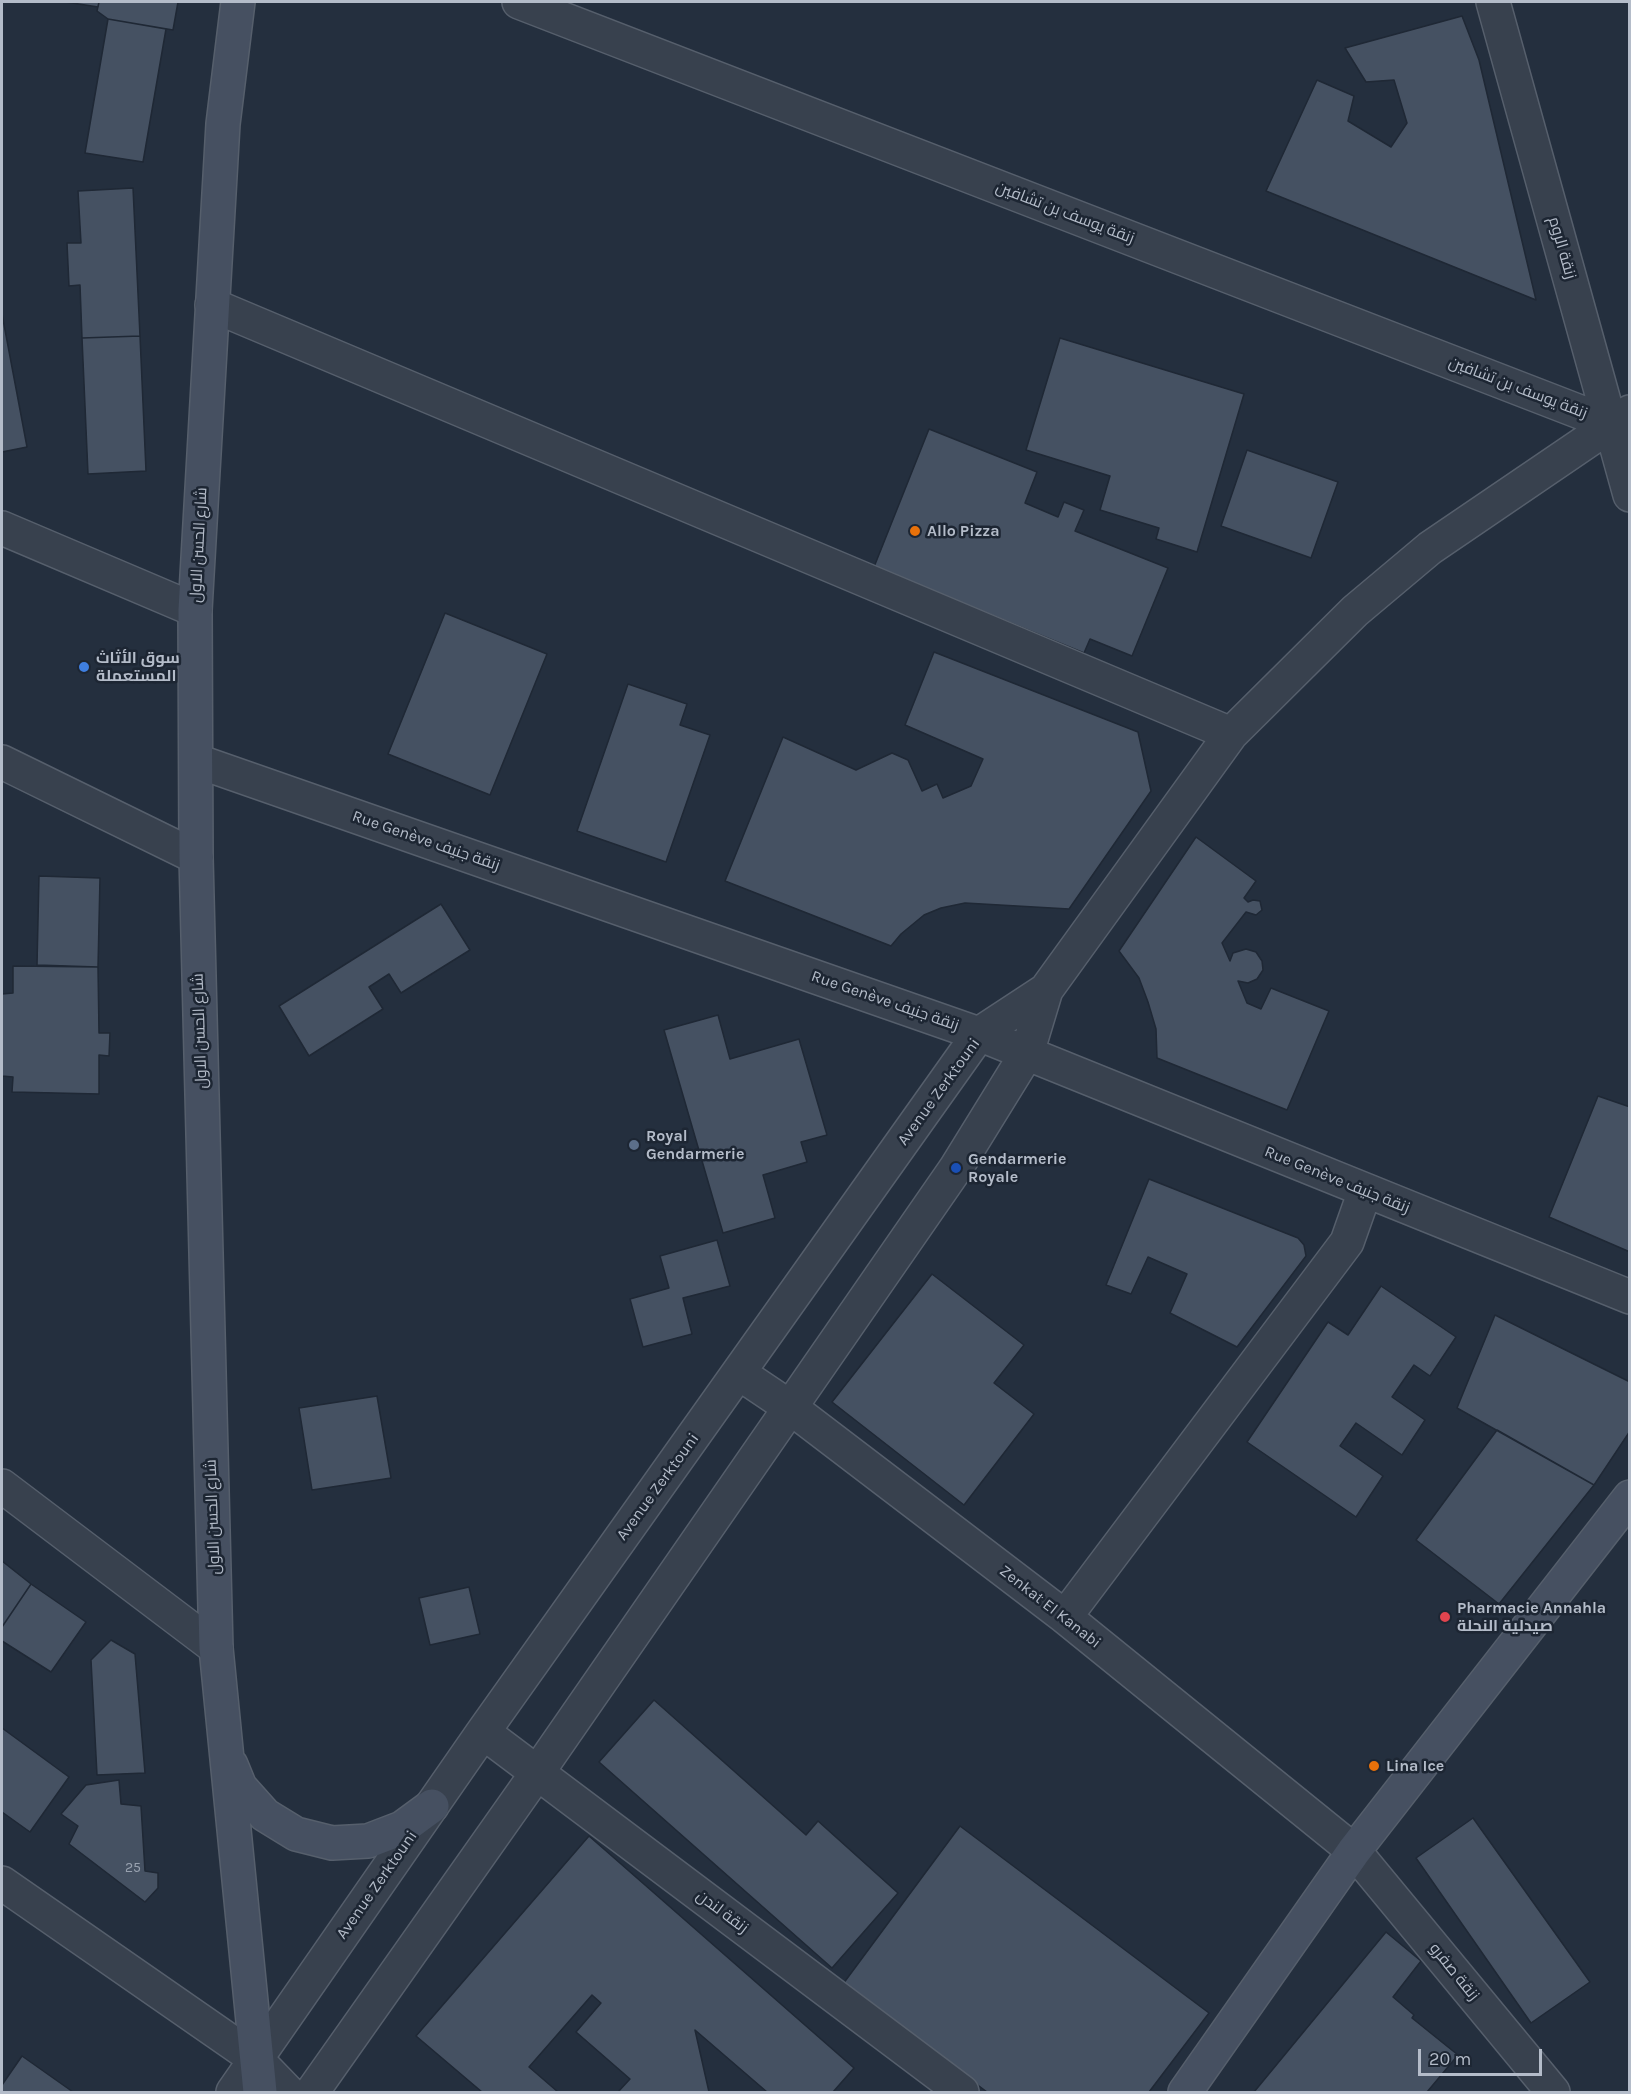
<!DOCTYPE html>
<html>
<head>
<meta charset="utf-8">
<style>
	body { margin:0 }
	#map { position:relative; width:1631px; height:2094px; overflow:hidden; background:#242f3e; font-family:Karla,sans-serif }
	canvas { display:block }
	.frame { position:absolute; inset:0; border:3px solid #b4bcc9; pointer-events:none }
	.scale { position:absolute; left:1418px; top:2049px; width:124px; height:27px; box-sizing:border-box; border:3px solid #b4bcc9; border-top:0; padding-left:8px; font-size:18px; line-height:21px; white-space:nowrap; color:#b4bcc9; -webkit-text-stroke:4px #1d2633; paint-order:stroke }
</style>
</head>
<body>
<div id="map">
<canvas width="1631" height="2094"></canvas>
<div class="frame"></div>
<div class="scale">20 m</div>
</div>
<script>
const ctx = document.querySelector('canvas').getContext('2d');
ctx.lineJoin = 'round';
function paint(path, color) {
  ctx.fillStyle = color;
  ctx.fill(path, 'evenodd');
}
function strokePath(path, color, width, dash) {
  ctx.strokeStyle = color;
  ctx.lineWidth = width;
  ctx.lineCap = dash ? 'butt' : 'round';
  ctx.setLineDash(dash || []);
  ctx.stroke(path);
}
function label(font, color, halo, rows, align = 'center') {
  ctx.font = font + ' Karla,Cairo,sans-serif';
  ctx.lineWidth = 5;
  ctx.setLineDash([]);
  ctx.textBaseline = 'middle';
  ctx.strokeStyle = halo;
  ctx.fillStyle = color;
  for (const [text, x, y, turn = 0] of rows) {
    ctx.save();
    ctx.translate(x, y);
    ctx.rotate((+turn || 0) * Math.PI / 180);
    ctx.textAlign = isNaN(turn) ? turn : align;
    if (halo) ctx.strokeText(text, 0, 0);
    ctx.fillText(text, 0, 0);
    ctx.restore();
  }
}
const building = new Path2D(`
	M 66,2 L 99,2 L 98,7 Z
	M 99,2 L 178,2 L 173,30 L 108,19 L 97,11 Z
	M 1462,16 L 1479,60 L 1536,300 L 1266,191 L 1317,80 L 1354,96 L 1348,121 L 1391,147 L 1407,123 L 1394,80 L 1366,82 L 1345,48 Z
	M 108,19 L 166,29 L 143,162 L 85,153 Z
	M 133,188 L 140,336 L 82,338 L 80,285 L 69,286 L 67,243 L 81,243 L 78,191 Z
	M 2,314 L 27,447 L 2,452 Z
	M 140,336 L 146,471 L 88,474 L 82,338 Z
	M 1060,338 L 1244,394 L 1197,552 L 1156,539 L 1159,528 L 1100,510 L 1110,476 L 1026,450 Z
	M 929,429 L 1037,472 L 1025,503 L 1058,517 L 1064,502 L 1084,510 L 1075,531 L 1168,568 L 1132,656 L 1090,639 L 1084,653 L 874,567 Z
	M 1247,450 L 1338,482 L 1311,558 L 1221,526 Z
	M 445,613 L 547,654 L 490,795 L 388,754 Z
	M 934,652 L 1138,732 L 1151,791 L 1069,909 L 965,903 L 941,908 L 924,915 L 901,934 L 891,946 L 725,881 L 783,737 L 856,770 L 892,753 L 908,760 L 922,791 L 937,784 L 943,798 L 971,786 L 983,759 L 905,725 Z
	M 628,684 L 687,704 L 680,725 L 710,735 L 666,862 L 577,831 Z
	M 1196,837 L 1256,881 L 1244,898 L 1248,902 L 1253,900 L 1260,901 L 1262,910 L 1256,915 L 1246,912 L 1222,943 L 1230,961 L 1233,953 L 1246,949 L 1256,952 L 1262,961 L 1263,970 L 1257,979 L 1248,983 L 1238,981 L 1247,1003 L 1261,1009 L 1271,988 L 1329,1011 L 1287,1110 L 1157,1058 L 1156,1029 L 1148,1002 L 1139,978 L 1119,951 Z
	M 39,876 L 100,878 L 98,967 L 37,965 Z
	M 441,904 L 470,950 L 401,993 L 389,974 L 369,987 L 383,1009 L 309,1056 L 279,1006 Z
	M 13,966 L 98,967 L 99,1033 L 110,1033 L 109,1056 L 99,1055 L 99,1094 L 12,1092 L 13,1077 L 2,1076 L 2,994 L 13,993 Z
	M 718,1015 L 730,1059 L 799,1039 L 827,1135 L 801,1142 L 807,1162 L 763,1175 L 775,1218 L 723,1233 L 664,1030 Z
	M 1598,1096 L 1630,1107 L 1630,1252 L 1549,1217 Z
	M 1149,1179 L 1298,1238 L 1304,1245 L 1306,1256 L 1237,1347 L 1170,1313 L 1187,1274 L 1148,1257 L 1131,1294 L 1106,1285 Z
	M 717,1240 L 730,1286 L 683,1298 L 692,1334 L 643,1347 L 630,1299 L 669,1288 L 660,1256 Z
	M 932,1274 L 1024,1345 L 994,1383 L 1034,1414 L 964,1505 L 832,1402 Z
	M 1381,1286 L 1456,1337 L 1430,1376 L 1414,1365 L 1392,1397 L 1425,1420 L 1402,1455 L 1356,1423 L 1340,1446 L 1383,1476 L 1356,1517 L 1247,1442 L 1328,1322 L 1348,1335 Z
	M 1495,1315 L 1630,1382 L 1630,1431 L 1594,1485 L 1457,1408 Z
	M 377,1396 L 391,1478 L 312,1490 L 299,1408 Z
	M 1497,1430 L 1594,1485 L 1499,1604 L 1416,1540 Z
	M 2,1561 L 31,1584 L 2,1627 Z
	M 31,1584 L 86,1622 L 51,1672 L 2,1641 L 2,1627 Z
	M 469,1587 L 480,1634 L 430,1645 L 419,1598 Z
	M 111,1640 L 135,1654 L 145,1773 L 97,1775 L 91,1660 Z
	M 654,1700 L 806,1835 L 818,1821 L 898,1893 L 832,1968 L 599,1762 Z
	M 2,1728 L 69,1777 L 30,1832 L 2,1812 Z
	M 119,1780 L 121,1804 L 141,1806 L 145,1871 L 158,1873 L 158,1888 L 145,1902 L 69,1844 L 78,1826 L 61,1814 L 86,1785 Z
	M 1473,1818 L 1590,1982 L 1531,2023 L 1416,1858 Z
	M 960,1826 L 1209,2013 L 1149,2092 L 987,2092 L 843,1984 Z
	M 589,1836 L 854,2068 L 833,2092 L 767,2092 L 695,2030 L 709,2092 L 618,2092 L 630,2079 L 576,2032 L 601,2003 L 592,1995 L 529,2067 L 558,2092 L 482,2092 L 416,2036 Z
	M 1386,1932 L 1421,1961 L 1393,1997 L 1414,2015 L 1412,2018 L 1458,2055 L 1427,2092 L 1254,2092 Z
	M 22,2056 L 73,2092 L 2,2092 L 2,2085 Z`);
paint(building, '#455162');
strokePath(building, '#1f2835', 1.5);
const street = new Path2D(`
	M 519,2 L 1611,424
	M 1493,2 L 1630,495
	M 212,305 L 1231,734
	M 2,528 L 195,610
	M 197,761 L 979,1034 L 1630,1297
	M 2,762 L 196,857
	M 739,1373 L 791,1408 L 1065,1617 L 1354,1851 L 1553,2092
	M 2,1486 L 216,1648
	M 1065,1617 L 1347,1242 L 1365,1191
	M 483,1732 L 962,2092
	M 2,1883 L 257,2060 L 288,2092
	M 233,2092 L 483,1732 L 979,1034 L 1046,990
	M 312,2092 L 537,1773 L 956,1168 L 1027,1053 L 1046,990 L 1231,734 L 1355,611 L 1430,548 L 1630,412`);
const secondary = new Path2D(`
	M 238,2 L 223,124 L 195,610 L 196,857 L 216,1648 L 260,2092
	M 231,1765 L 240,1787 L 265,1815 L 296,1834 L 332,1843 L 368,1841 L 402,1828 L 432,1806
	M 1185,2092 L 1354,1851 L 1630,1497`);
strokePath(street, '#565f6c', 36);
strokePath(secondary, '#565f6c', 36);
strokePath(street, '#38414e', 33);
strokePath(secondary, '#465061', 33);
for (const [x, y, r, color] of [
	[915,531,6,"#e8710a"],
	[84,667,6,"#3f7fe0"],
	[634,1145,6,"#5c6f8a"],
	[956,1168,6,"#1a4fb4"],
	[1445,1617,6,"#e0444e"],
	[1374,1766,6,"#e8710a"]
]) {
  const dot = new Path2D();
  dot.arc(x, y, r, 0, 2 * Math.PI);
  ctx.fillStyle = color;
  ctx.fill(dot);
  strokePath(dot, '#1d2633', 2);
}
label('14px', '#98a1af', null, [
	["25",133,1868]
]);
label('16px', '#b4bcc9', '#1d2633', [
	["زنقة يوسف بن تشافين",1065,213,21],
	["زنقة الروم",1562,248,74],
	["زنقة يوسف بن تشافين",1518,388,21],
	["شارع الحسن الاول",199,545,-87],
	["Rue Genève زنقة جنيف",426,841,19],
	["Rue Genève زنقة جنيف",885,1001,19],
	["شارع الحسن الاول",200,1031,-92],
	["Avenue Zerktouni",939,1092,-54],
	["Rue Genève زنقة جنيف",1337,1180,22],
	["Avenue Zerktouni",658,1487,-54],
	["شارع الحسن الاول",213,1517,-92],
	["Zenkat El Kanabi",1050,1607,38],
	["Avenue Zerktouni",377,1885,-55],
	["زنقة لندن",722,1912,37],
	["زنقة صفرو",1454,1972,51]
]);
label('bold 16px', '#b4bcc9', '#1d2633', [
	["Allo Pizza",927,531],
	["سوق الأثاث",96,658],
	["المستعملة",96,676],
	["Royal",646,1136],
	["Gendarmerie",646,1154],
	["Gendarmerie",968,1159],
	["Royale",968,1177],
	["Pharmacie Annahla",1457,1608],
	["صيدلية النحلة",1457,1626],
	["Lina Ice",1386,1766]
], 'left');
</script>
</body>
</html>
